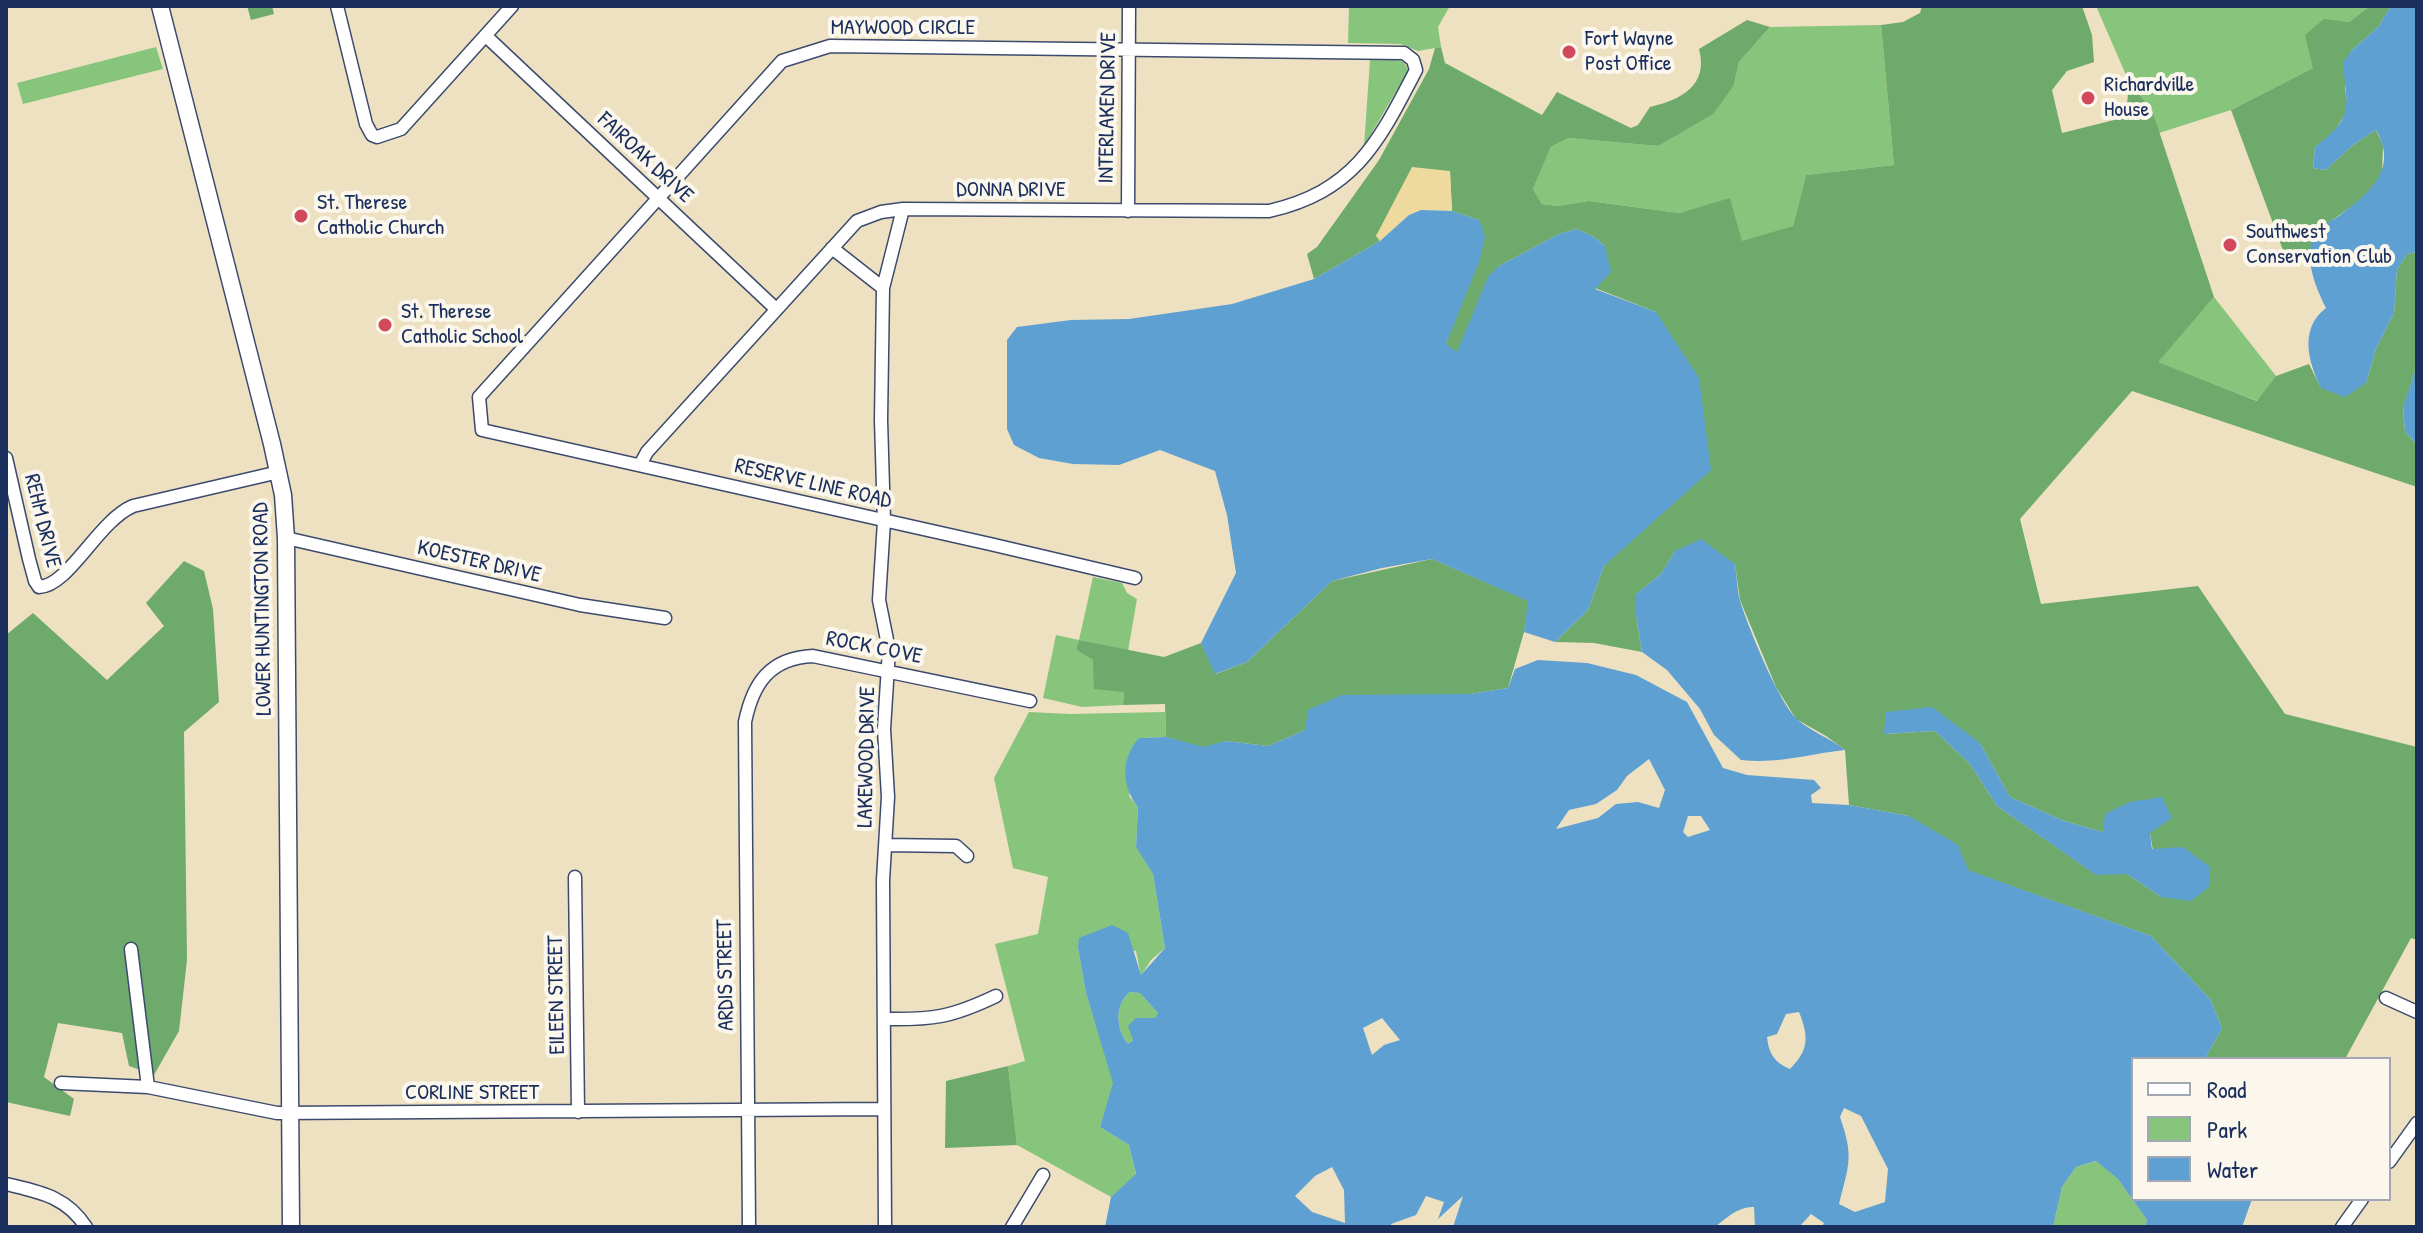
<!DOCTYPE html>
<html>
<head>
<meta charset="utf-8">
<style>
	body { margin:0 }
	#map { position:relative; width:2423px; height:1233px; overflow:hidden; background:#eee1c1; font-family:"Patrick Hand",sans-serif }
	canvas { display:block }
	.frame { position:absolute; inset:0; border:8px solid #1b2f5e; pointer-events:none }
	.legend { position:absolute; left:2131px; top:1057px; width:260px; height:144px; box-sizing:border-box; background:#fbf7ec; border:2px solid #a1a7b3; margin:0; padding:10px 14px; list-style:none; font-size:24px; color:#1b2f5e }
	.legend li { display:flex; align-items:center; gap:16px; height:40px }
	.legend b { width:40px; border:2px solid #a1a7b3 }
</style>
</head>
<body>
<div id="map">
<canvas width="2423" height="1233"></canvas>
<div class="frame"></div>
<ul class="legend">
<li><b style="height:10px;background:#fff"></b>Road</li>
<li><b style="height:22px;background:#87c57c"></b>Park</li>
<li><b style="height:22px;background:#5da0d1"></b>Water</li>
</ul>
</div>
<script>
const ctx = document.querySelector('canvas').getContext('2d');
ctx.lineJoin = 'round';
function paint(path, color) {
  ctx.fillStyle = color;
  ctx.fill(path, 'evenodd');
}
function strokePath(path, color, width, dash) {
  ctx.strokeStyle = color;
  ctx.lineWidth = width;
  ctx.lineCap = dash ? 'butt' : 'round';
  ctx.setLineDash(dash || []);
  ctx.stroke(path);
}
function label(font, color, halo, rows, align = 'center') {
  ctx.font = font + ' "Patrick Hand",sans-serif';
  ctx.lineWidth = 8;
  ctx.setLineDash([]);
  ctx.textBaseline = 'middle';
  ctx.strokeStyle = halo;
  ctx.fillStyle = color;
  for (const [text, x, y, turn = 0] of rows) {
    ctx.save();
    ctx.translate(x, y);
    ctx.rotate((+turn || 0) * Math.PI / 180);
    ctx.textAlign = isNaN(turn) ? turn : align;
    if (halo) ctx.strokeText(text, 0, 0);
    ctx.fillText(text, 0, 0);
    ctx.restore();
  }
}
paint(new Path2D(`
	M 1349,6 L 1450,6 L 1438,27 L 1441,47 L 1418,51 L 1401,44 L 1348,43 Z
	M 2096,6 L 2370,6 L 2349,22 L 2324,20 L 2313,68 L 2231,110 L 2159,133 L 2152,110 L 2129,82 Z
	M 1881,25 L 1894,165 L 1806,175 L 1793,226 L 1742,242 L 1730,199 L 1679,213 L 1589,201 L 1557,206 L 1542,204 L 1533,189 L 1551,147 L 1568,138 L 1658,146 L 1734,85 L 1739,62 L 1770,27 Z
	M 156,47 L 163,69 L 23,104 L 17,83 Z
	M 1370,60 C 1385,60 1405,54 1408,71 L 1364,146 Z
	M 2214,297 L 2276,376 L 2258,401 L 2157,362 Z
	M 1093,577 L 1122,583 L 1127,593 L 1137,599 L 1128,651 L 1079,640 L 1076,650 L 1093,660 L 1124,692 L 1123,705 L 1082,707 L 1043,698 L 1056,635 L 1079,640 Z
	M 1029,712 L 1070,714 L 1165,712 L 1166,737 L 1139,738 L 1129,796 L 1138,807 L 1136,846 L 1153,874 L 1165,948 L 1151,960 L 1141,976 L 1136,951 L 1078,948 L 1086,993 L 1114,1083 L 1100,1127 L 1129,1145 L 1136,1175 L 1111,1197 L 1017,1145 L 1008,1066 L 1025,1061 L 995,944 L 1038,934 L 1048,877 L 1013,868 L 994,778 Z
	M 1130,992 L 1140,993 L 1158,1013 L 1156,1018 L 1128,1044 C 1116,1029 1114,1005 1130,992 Z
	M 2097,1161 L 2118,1179 L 2147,1220 L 2145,1227 L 2053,1227 L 2062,1187 L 2076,1167 Z`), '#87c57c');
paint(new Path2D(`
	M 247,6 L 272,6 L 274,14 L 251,20 Z
	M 1922,6 L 2082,6 L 2092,35 L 2094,62 L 2067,71 L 2052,90 L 2062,133 L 2126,117 L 2129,82 L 2152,110 L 2214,297 L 2158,362 L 2257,401 L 2276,376 L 2309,364 L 2321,388 L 2366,383 L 2376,349 L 2394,313 L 2397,270 L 2407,254 L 2417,252 L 2417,366 L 2403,408 L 2405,432 L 2417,444 L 2417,487 L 2132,391 L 2020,519 L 2041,604 L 2198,586 L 2285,714 L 2417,747 L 2417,940 L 2411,938 L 2345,1059 L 2205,1059 L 2222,1028 L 2210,999 L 2151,936 L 1967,870 L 1909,816 L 1849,805 L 1845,750 L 1826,736 L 1796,719 L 1776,687 L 1740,600 L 1735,564 L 1675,551 L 1661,574 L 1636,594 L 1636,616 L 1642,652 L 1594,643 L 1555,642 L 1588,610 L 1604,566 L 1653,519 L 1656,312 L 1595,288 L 1605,246 L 1594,237 L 1577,229 L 1559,234 L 1499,266 L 1457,353 L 1446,344 L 1455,319 L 1479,220 L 1452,211 L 1450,171 L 1376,235 L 1380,241 L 1314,279 L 1307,254 L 1317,247 L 1379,160 L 1429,69 L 1435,48 L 1441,47 L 1445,63 L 1542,115 L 1557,92 L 1631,128 L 1638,125 L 1650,107 C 1680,100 1709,86 1699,49 L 1747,20 L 1770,27 L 1739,62 L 1734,85 L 1713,114 L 1658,146 L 1568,138 L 1551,147 L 1533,189 L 1542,204 L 1557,206 L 1589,201 L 1679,213 L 1730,198 L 1742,241 L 1793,226 L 1806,175 L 1894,165 L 1881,25 L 1903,22 L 1920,13 ZM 1886,713 L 1980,743 L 2010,797 L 2064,821 L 2103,832 L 2150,833 L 2161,897 L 2127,874 L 2095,874 L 1997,806 L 1970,764 L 1935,731 L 1885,734 Z
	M 2370,6 L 2391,6 L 2378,27 L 2351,51 L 2345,88 L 2348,110 L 2333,133 L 2315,147 L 2313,168 L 2326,170 L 2353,145 L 2376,130 L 2383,145 L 2382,174 L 2364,198 L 2318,230 L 2309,254 L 2284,253 L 2231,110 L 2313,68 L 2305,35 L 2324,19 L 2349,22 Z
	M 1432,559 L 1529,601 L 1524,632 L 1508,688 L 1470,694 L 1305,730 L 1268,746 L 1226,741 L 1203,748 L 1166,737 L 1165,704 L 1123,705 L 1124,692 L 1094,689 L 1093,660 L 1076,650 L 1079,640 L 1164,657 L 1201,643 L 1216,674 L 1247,662 L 1332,581 Z
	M 184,561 L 204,571 L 213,609 L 219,702 L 184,732 L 187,960 L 179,1031 L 154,1075 L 129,1066 L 122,1033 L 58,1023 L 44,1077 L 74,1099 L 70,1116 L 6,1102 L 6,635 L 33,613 L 107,680 L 164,626 L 146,603 Z
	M 1008,1066 L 1017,1145 L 945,1148 L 946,1081 Z`), '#6daa6c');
paint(new Path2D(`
	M 1412,167 L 1450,171 L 1452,211 C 1407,209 1413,214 1380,241 L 1376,236 Z`), '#eeda9e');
paint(new Path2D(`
	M 2391,6 L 2417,6 L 2417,252 L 2407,254 L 2397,270 L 2394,313 L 2376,349 L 2366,383 L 2345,397 L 2321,388 C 2308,361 2299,329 2326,308 C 2315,286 2301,253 2318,230 C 2322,225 2333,220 2339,216 C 2369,194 2399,169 2376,130 L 2353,145 L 2326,170 L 2313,168 L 2315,147 C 2355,116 2347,109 2343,63 L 2351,51 L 2378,27 Z
	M 1421,210 L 1452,211 L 1479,220 L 1485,237 L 1479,262 L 1446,344 L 1457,352 L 1488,277 L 1499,266 L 1559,234 L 1577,229 L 1594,237 L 1605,246 L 1611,272 L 1595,289 L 1656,312 L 1699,378 L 1711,470 L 1604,566 L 1588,610 L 1555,642 L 1524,632 L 1528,601 L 1432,559 L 1382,568 L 1332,581 L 1247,662 L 1215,674 L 1201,643 L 1236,573 L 1227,515 L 1215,471 L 1160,450 L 1119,465 L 1073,464 L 1039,458 L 1014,445 L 1007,429 L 1007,340 L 1017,327 L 1071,320 L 1129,319 L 1232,304 L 1314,279 L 1380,241 L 1409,215 Z
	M 2417,366 L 2417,444 L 2405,432 L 2403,407 Z
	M 1701,539 L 1735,564 C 1737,576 1737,589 1740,601 C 1748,626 1779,704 1798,720 C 1809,730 1831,739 1845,750 C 1807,754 1781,764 1741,760 L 1714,735 L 1700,709 L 1667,670 L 1642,652 L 1636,616 L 1636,594 L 1661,574 L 1675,551 Z
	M 1538,660 L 1587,663 L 1636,675 L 1687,702 L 1723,768 L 1747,775 L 1814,780 L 1821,788 L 1811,795 L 1812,803 L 1849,805 L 1909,816 L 1958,845 L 1968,870 L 2151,936 L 2210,999 L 2222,1028 L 2205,1059 L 2133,1059 L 2133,1199 L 2252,1199 L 2242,1227 L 2145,1227 L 2147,1220 L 2118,1179 L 2096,1161 L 2076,1167 L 2062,1187 L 2053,1227 L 1822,1227 L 1824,1223 L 1811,1214 L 1799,1227 L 1755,1227 L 1754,1207 C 1739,1206 1726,1218 1715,1227 L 1453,1227 L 1463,1196 L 1438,1219 L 1444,1202 L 1426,1196 L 1416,1215 L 1391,1224 L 1392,1227 L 1105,1227 L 1111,1197 L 1136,1174 L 1129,1145 L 1100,1127 L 1113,1083 L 1086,993 L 1078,948 L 1079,938 L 1112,925 L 1128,933 L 1141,975 L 1165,948 L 1153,874 L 1136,847 L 1138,807 C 1121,786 1121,758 1139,738 L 1166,737 L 1203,747 L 1226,741 L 1268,746 L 1305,730 L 1308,710 L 1342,695 L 1470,694 L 1508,688 L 1515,669 ZM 1649,759 L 1665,790 L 1659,808 L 1638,802 L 1616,804 L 1598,818 L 1556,829 L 1569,810 L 1596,804 L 1617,790 L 1627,776 ZM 1688,816 L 1701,816 L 1710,830 L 1688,837 L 1683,832 ZM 1130,992 L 1140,993 L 1158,1013 L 1155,1018 L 1136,1018 L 1128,1026 L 1133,1040 L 1128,1044 C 1116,1029 1114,1005 1130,992 ZM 1799,1012 C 1809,1037 1809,1050 1790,1069 C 1774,1062 1769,1054 1767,1037 L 1777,1034 L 1786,1014 ZM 1382,1018 L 1400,1040 L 1384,1045 L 1372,1055 L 1363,1028 ZM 1844,1108 L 1861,1116 L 1888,1169 L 1885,1202 L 1855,1212 L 1839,1204 C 1849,1164 1854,1157 1840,1117 ZM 1332,1167 L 1344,1190 L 1345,1223 L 1312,1212 L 1295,1196 L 1315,1176 Z
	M 1932,707 L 1980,743 L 2010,797 L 2064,821 L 2103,832 L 2105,814 L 2130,802 L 2162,797 L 2172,818 L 2150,833 L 2152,849 L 2183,847 L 2210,867 L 2210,886 L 2191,901 L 2161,897 L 2127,874 L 2096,875 L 1997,806 L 1970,764 L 1935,731 L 1884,734 L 1886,712 Z`), '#5da0d1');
const minor = new Path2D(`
	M 337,6 L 366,124 L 372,135 L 377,137 L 401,129 L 512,6
	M 487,37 L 776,309
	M 1128,211 L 1129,6
	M 832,248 L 883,288
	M 6,458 L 29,559 L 35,581 L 39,587 C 69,586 98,521 133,506 L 279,472
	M 640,465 L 647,452 L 857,221 L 881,212 L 903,209 L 1269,211 C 1355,191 1378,143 1416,70 L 1413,60 L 1404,53 L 830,46 L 782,61 L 479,397 L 482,430 L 990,544 L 1135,578
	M 286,538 L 580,605 L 665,618
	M 885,845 L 956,846 L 967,856
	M 575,877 L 578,1112
	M 131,949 L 148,1087
	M 2386,998 L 2417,1012
	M 884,1019 C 933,1020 952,1017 996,996
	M 61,1083 L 148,1087 L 277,1113 L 884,1109
	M 2389,1162 L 2417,1123
	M 6,1184 C 39,1192 66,1196 86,1227
	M 749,1227 L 745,722 C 753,683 770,658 813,656 L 1030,701
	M 885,1227 L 883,880 L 888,797 L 884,729 L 889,650 L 879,600 L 884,521 L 881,420 L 883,288 L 903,209
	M 1012,1227 L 1043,1175
	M 2342,1227 L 2362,1199`);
const secondary = new Path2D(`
	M 160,6 L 272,444 L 283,495 L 286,538 L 291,1227`);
strokePath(minor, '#3b4a6d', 15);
strokePath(secondary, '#3b4a6d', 19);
strokePath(minor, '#fff', 12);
strokePath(secondary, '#fff', 16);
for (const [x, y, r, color] of [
	[1569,52,8,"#d1495b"],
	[2088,98,8,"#d1495b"],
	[301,216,8,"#d1495b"],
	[2230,245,8,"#d1495b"],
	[385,325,8,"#d1495b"]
]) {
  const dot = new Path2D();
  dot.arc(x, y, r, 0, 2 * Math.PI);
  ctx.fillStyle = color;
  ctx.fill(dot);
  strokePath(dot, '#fbf7ec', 3);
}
label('22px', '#1b2f5e', '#fbf7ec', [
	["MAYWOOD CIRCLE",903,28],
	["INTERLAKEN DRIVE",1108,108,-89],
	["FAIROAK DRIVE",645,158,43],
	["DONNA DRIVE",1011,190],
	["RESERVE LINE ROAD",813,484,13],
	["REHM DRIVE",42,521,76],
	["KOESTER DRIVE",479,562,13],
	["LOWER HUNTINGTON ROAD",263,609,-91],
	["ROCK COVE",874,648,11],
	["LAKEWOOD DRIVE",867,757,-89],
	["ARDIS STREET",726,975,-91],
	["EILEEN STREET",557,995,-91],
	["CORLINE STREET",472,1093]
]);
label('22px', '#1b2f5e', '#fbf7ec', [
	["Fort Wayne",1585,39],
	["Post Office",1585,64],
	["Richardville",2104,85],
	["House",2104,110],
	["St. Therese",317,203],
	["Catholic Church",317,228],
	["Southwest",2246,232],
	["Conservation Club",2246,257],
	["St. Therese",401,312],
	["Catholic School",401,337]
], 'left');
</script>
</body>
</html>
